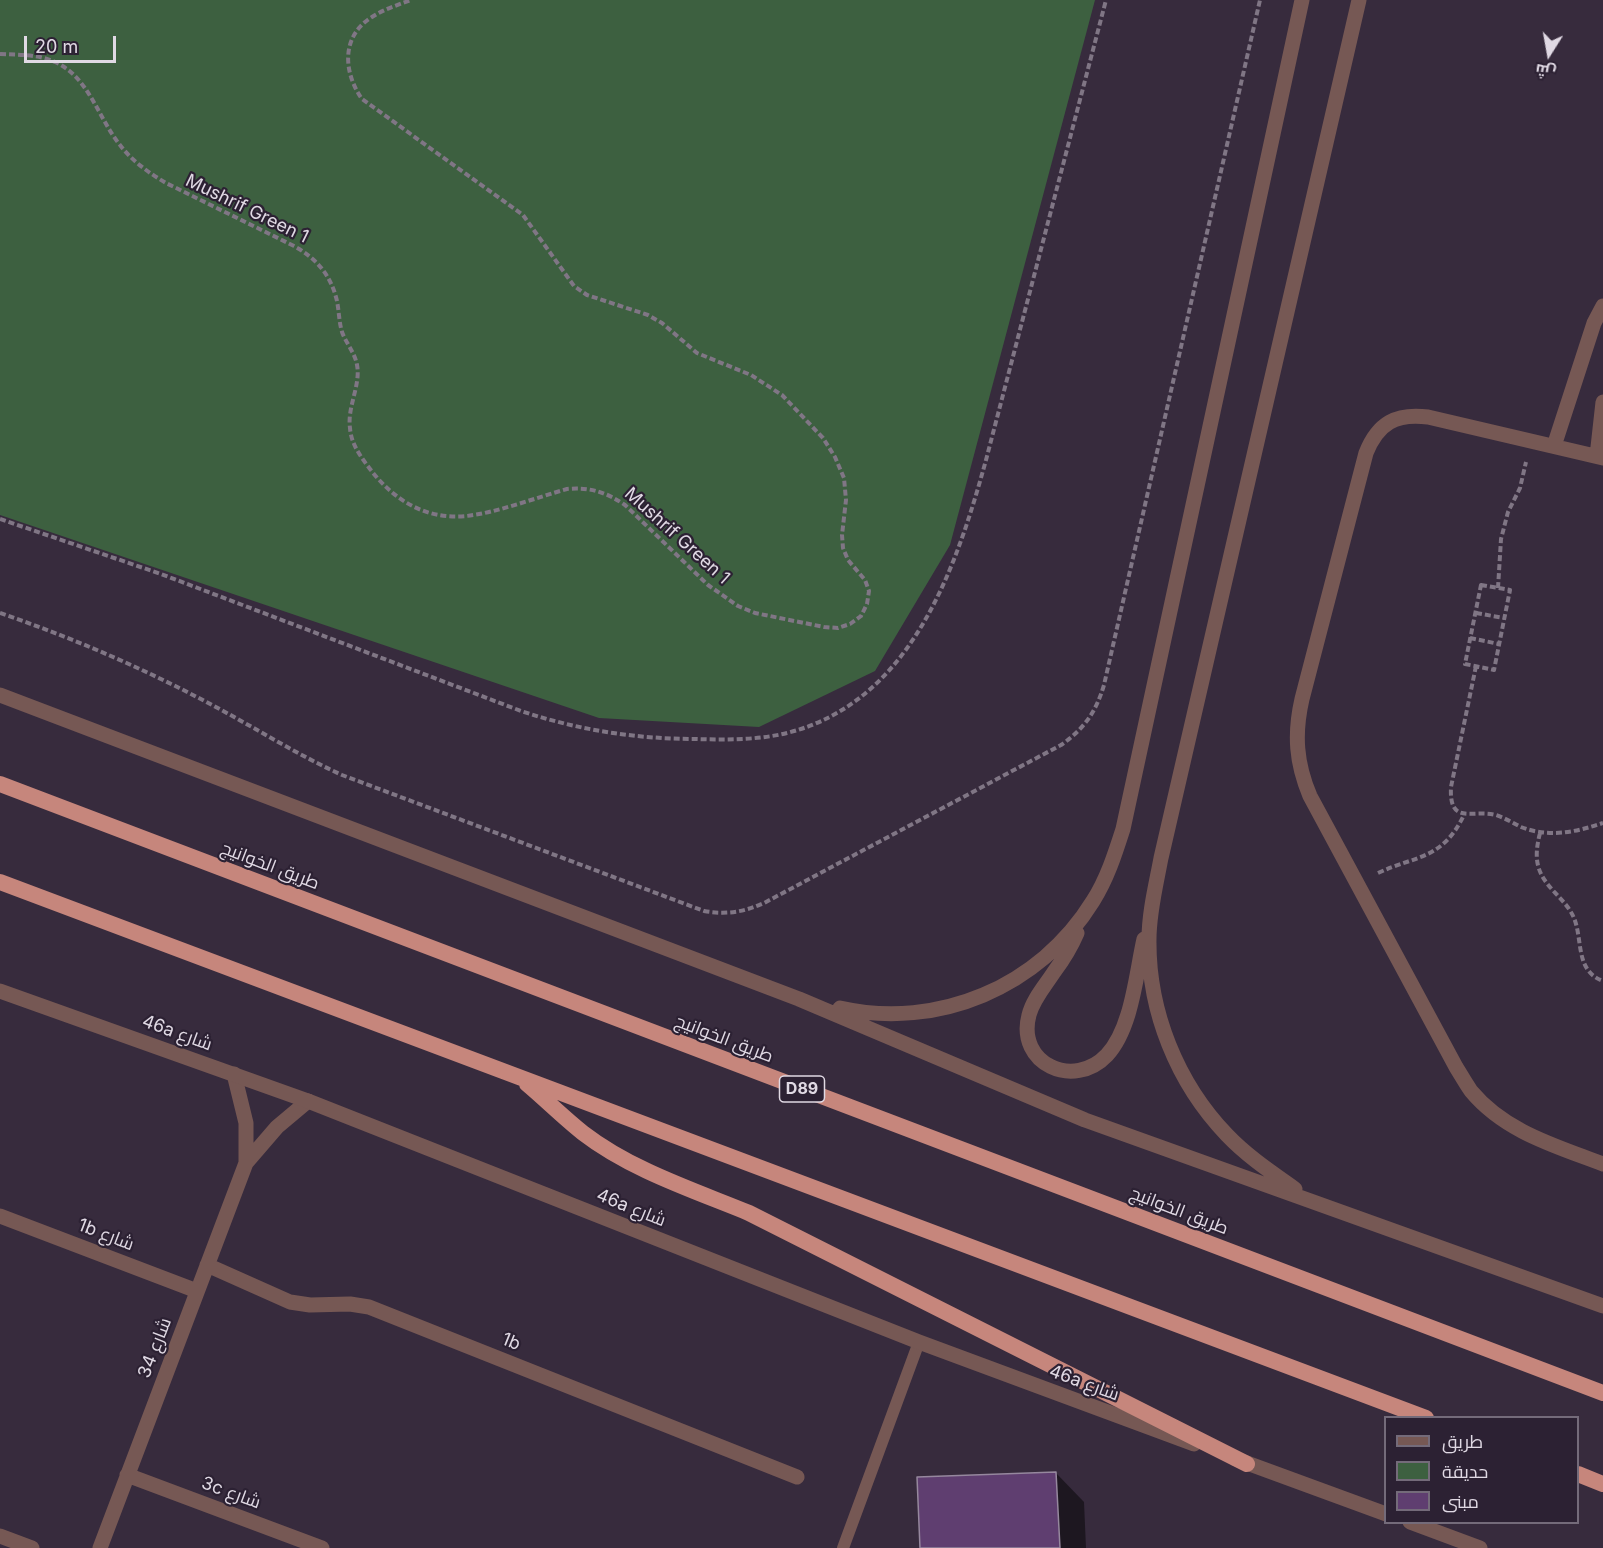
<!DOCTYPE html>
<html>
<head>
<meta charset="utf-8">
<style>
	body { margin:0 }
	#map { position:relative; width:1603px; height:1548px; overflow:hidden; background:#372b3d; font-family:Inter,Cairo,sans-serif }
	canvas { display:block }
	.legend { position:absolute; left:1384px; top:1416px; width:195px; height:108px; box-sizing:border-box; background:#2c2133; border:2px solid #746b7a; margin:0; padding:8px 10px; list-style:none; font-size:18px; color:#e0d9e4 }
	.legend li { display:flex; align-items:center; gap:12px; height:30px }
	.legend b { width:30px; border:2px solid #746b7a }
	.north { position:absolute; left:1519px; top:24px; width:60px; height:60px; -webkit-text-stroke:4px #2c2133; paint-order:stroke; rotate:191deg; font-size:16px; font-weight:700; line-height:24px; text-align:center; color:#e0d9e4 }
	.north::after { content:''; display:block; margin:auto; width:21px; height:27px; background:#e0d9e4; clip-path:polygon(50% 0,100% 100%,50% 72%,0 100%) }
	.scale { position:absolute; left:24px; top:36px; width:92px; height:27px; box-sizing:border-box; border:3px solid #e0d9e4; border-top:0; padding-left:8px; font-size:18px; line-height:21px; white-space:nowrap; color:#e0d9e4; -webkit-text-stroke:4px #2c2133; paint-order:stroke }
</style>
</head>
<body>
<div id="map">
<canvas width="1603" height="1548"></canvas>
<ul class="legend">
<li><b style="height:8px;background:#765854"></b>طريق</li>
<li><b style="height:16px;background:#3d6040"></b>حديقة</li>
<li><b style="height:16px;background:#5f3e70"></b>مبنى</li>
</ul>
<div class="north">ش</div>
<div class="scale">20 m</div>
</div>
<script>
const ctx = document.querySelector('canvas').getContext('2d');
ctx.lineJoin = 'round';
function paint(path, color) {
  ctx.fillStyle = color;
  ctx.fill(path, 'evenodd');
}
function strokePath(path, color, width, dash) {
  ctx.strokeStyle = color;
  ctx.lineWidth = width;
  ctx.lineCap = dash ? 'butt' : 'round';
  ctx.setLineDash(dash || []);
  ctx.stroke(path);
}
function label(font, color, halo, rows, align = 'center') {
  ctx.font = font + ' Inter,Cairo,sans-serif';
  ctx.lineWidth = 4.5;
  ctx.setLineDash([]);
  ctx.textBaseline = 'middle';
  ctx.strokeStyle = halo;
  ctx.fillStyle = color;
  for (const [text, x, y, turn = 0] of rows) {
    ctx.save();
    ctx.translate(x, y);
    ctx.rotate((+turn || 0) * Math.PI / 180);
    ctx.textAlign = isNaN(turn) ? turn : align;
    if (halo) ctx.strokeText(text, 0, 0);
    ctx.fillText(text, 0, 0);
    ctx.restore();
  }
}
paint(new Path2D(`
	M 0,0 L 1095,0 L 950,545 L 875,671 L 759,727 L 599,718 L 0,515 Z`), '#3d6040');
paint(new Path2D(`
	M 1056,1473 L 1084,1502 L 1086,1548 L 921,1548 Z`), '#0007');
const building = new Path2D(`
	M 1056,1472 L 1060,1548 L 920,1548 L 917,1477 Z`);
paint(building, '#5f3e70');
strokePath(building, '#96889e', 1.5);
strokePath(new Path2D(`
	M 0,54 C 19,55 38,54 55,62 C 89,77 98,118 120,145 C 132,161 149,173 166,183 L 294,246 C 316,258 331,275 337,301 C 339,311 339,322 342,332 C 346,343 355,353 357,365 C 361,385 347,407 350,428 C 351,442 358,453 367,465 C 391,498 423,520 466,516 C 496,513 538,497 567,489 C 590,487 606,492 625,505 L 708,585 L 738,606 L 755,613 L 824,627 L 838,628 L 850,624 L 861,616 L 867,604 L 869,591 L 865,580 L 848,560 L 843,548 L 842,535 L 846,500 L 844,478 L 835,457 L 823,438 L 782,395 L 751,375 L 697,353 L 662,323 L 648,315 L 587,295 L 574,286 L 523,215 L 362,99 C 343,72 341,36 372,17 C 384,9 398,5 411,0
	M 0,519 L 161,574 L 521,711 C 578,730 636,739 696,739 C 726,740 758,740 787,733 C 911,702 956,569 986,460 L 1106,0
	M 1481,585 L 1510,590 L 1494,670 L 1465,664 Z
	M 1498,588 L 1501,539 L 1508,512 L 1520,488 L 1526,462
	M 0,613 C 73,638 145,669 214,706 C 257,729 298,755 342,775 L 704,911 C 726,915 744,912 764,903 L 1061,745 C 1084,729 1096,712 1104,685 L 1260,0
	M 1476,613 L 1504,618
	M 1470,638 L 1499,644
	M 1476,666 L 1451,787 C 1449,826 1472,809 1496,815 C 1505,818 1513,823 1521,827 C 1549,838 1576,832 1603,823
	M 1540,833 C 1537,845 1535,857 1539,869 C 1546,889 1566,899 1574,918 C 1583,940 1575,971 1603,981
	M 1378,873 C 1417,855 1442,860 1464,815`), '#807685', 4, [6, 3]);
strokePath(new Path2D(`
	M 843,1548 L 919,1342`), '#765854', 12);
strokePath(new Path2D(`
	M 1554,446 L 1594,323 L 1603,306
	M 1597,456 L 1603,402
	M 1603,458 L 1428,417 C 1396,413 1378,423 1366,453 L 1302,699 C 1294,734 1296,763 1310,796 L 1456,1067 C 1461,1075 1466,1084 1471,1091 C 1505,1132 1556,1146 1603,1164
	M 234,1074 L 246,1123 L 246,1163
	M 0,1216 L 197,1291
	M 207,1265 L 290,1302 L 310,1305 L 350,1304 L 369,1307 L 797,1477
	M 127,1475 L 322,1548
	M 0,1536 L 32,1548
	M 100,1548 L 246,1163 L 277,1127 L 308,1101`), '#765854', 15);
strokePath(new Path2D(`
	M 0,695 L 799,999 L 1085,1120 L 1603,1306
	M 1077,933 C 1071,947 1063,960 1054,972 C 1045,986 1033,999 1029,1015 C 1016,1064 1074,1090 1107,1055 C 1132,1028 1136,974 1144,939
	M 0,991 L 308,1101 L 919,1342 L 1194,1444
	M 840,1008 C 938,1030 1040,987 1093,901 C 1107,879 1115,854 1123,829 L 1302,0
	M 1295,1189 C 1271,1172 1247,1156 1227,1135 C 1177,1083 1148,1011 1149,939 C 1149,912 1156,885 1161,858 L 1359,0
	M 1236,1459 L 1386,1514
	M 1410,1522 L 1480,1548`), '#765854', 15);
strokePath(new Path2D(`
	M 0,784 L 1603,1393
	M 0,882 L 1426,1418
	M 527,1084 C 546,1100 564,1118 583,1133 C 631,1170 693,1190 749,1213 L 1247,1464
	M 1578,1474 L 1603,1484`), '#c6867c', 16);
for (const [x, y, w] of [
	[802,1089,45]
]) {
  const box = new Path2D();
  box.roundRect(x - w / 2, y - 13, w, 26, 4.5);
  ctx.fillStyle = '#2c2133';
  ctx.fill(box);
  strokePath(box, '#e0d9e4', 1.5);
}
label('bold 16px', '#e0d9e4', null, [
	["D89",802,1089]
]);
label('18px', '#e0d9e4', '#2c2133', [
	["Mushrif Green 1",247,209,26],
	["Mushrif Green 1",677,536,42],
	["طريق الخوانيج",270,866,21],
	["46a شارع",177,1033,20],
	["طريق الخوانيج",724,1039,21],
	["46a شارع",631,1208,22],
	["طريق الخوانيج",1179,1211,21],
	["1b شارع",106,1235,21],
	["1b",511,1342,22],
	["شارع 34",155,1348,-69],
	["46a شارع",1084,1383,20],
	["3c شارع",231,1493,20]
]);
</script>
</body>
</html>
